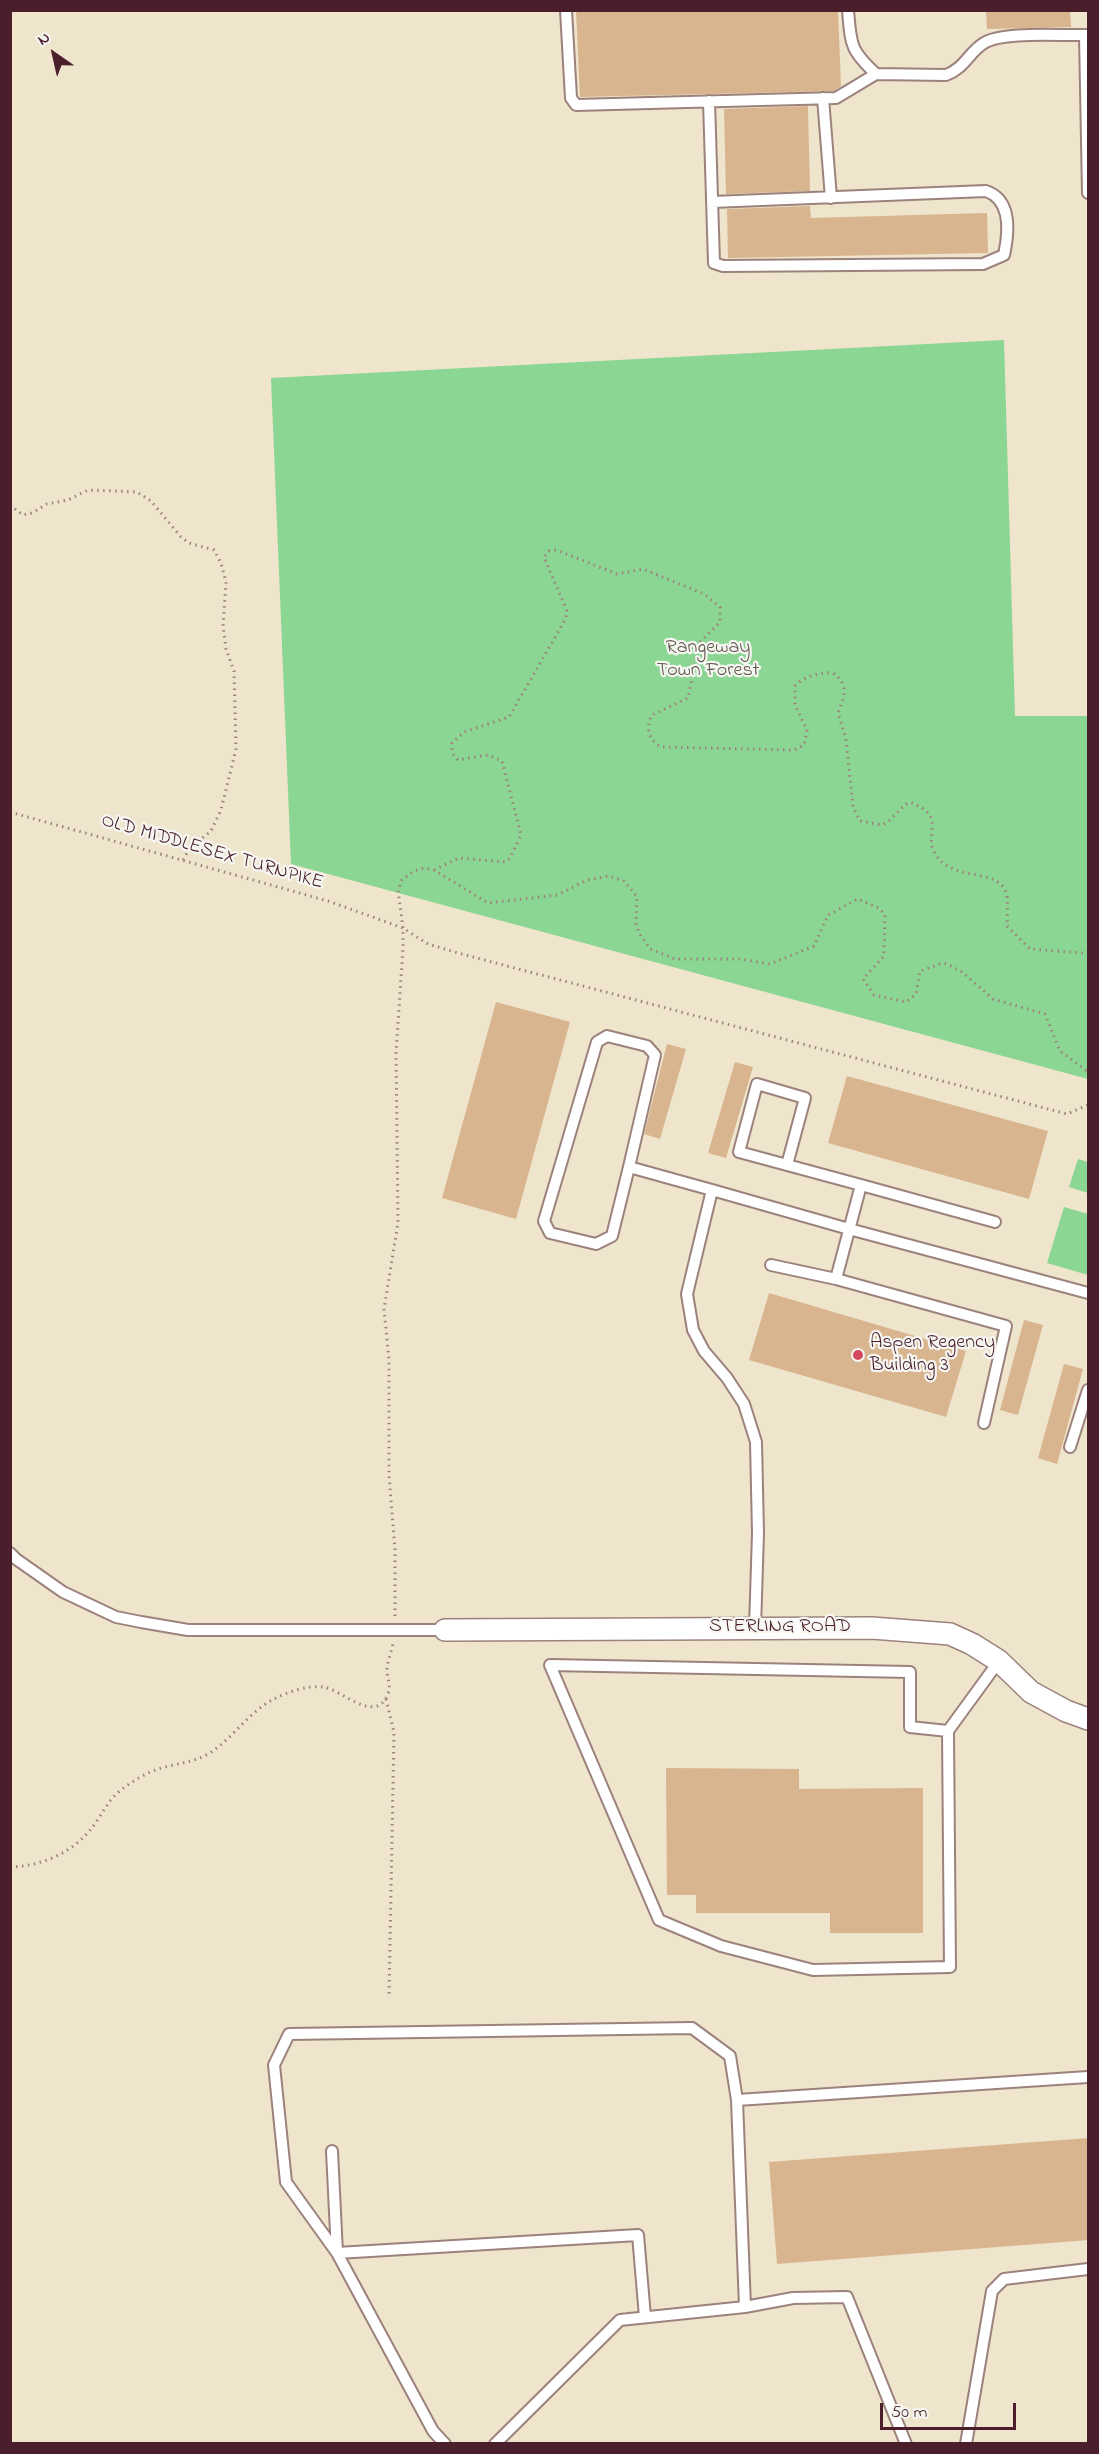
<!DOCTYPE html>
<html>
<head>
<meta charset="utf-8">
<style>
	body { margin:0 }
	#map { position:relative; width:1099px; height:2454px; overflow:hidden; background:#eee5cc; font-family:"Indie Flower",sans-serif }
	canvas { display:block }
	.frame { position:absolute; inset:0; border:12px solid #4a1f2b; pointer-events:none }
	.north { position:absolute; left:24px; top:24px; width:60px; height:60px; -webkit-text-stroke:4px #f6f6f2; paint-order:stroke; rotate:326deg; font-size:16px; font-weight:700; line-height:24px; text-align:center; color:#4a1f2b }
	.north::after { content:''; display:block; margin:auto; width:21px; height:27px; background:#4a1f2b; clip-path:polygon(50% 0,100% 100%,50% 72%,0 100%) }
	.scale { position:absolute; left:880px; top:2403px; width:136px; height:27px; box-sizing:border-box; border:3px solid #4a1f2b; border-top:0; padding-left:8px; font-size:18px; line-height:21px; white-space:nowrap; color:#4a1f2b; -webkit-text-stroke:4px #f6f6f2; paint-order:stroke }
</style>
</head>
<body>
<div id="map">
<canvas width="1099" height="2454"></canvas>
<div class="frame"></div>
<div class="north">N</div>
<div class="scale">50 m</div>
</div>
<script>
const ctx = document.querySelector('canvas').getContext('2d');
ctx.lineJoin = 'round';
function paint(path, color) {
  ctx.fillStyle = color;
  ctx.fill(path, 'evenodd');
}
function strokePath(path, color, width, dash) {
  ctx.strokeStyle = color;
  ctx.lineWidth = width;
  ctx.lineCap = dash ? 'butt' : 'round';
  ctx.setLineDash(dash || []);
  ctx.stroke(path);
}
function label(font, color, halo, rows, align = 'center') {
  ctx.font = font + ' "Indie Flower",sans-serif';
  ctx.lineWidth = 4.5;
  ctx.setLineDash([]);
  ctx.textBaseline = 'middle';
  ctx.strokeStyle = halo;
  ctx.fillStyle = color;
  for (const [text, x, y, turn = 0] of rows) {
    ctx.save();
    ctx.translate(x, y);
    ctx.rotate((+turn || 0) * Math.PI / 180);
    ctx.textAlign = isNaN(turn) ? turn : align;
    if (halo) ctx.strokeText(text, 0, 0);
    ctx.fillText(text, 0, 0);
    ctx.restore();
  }
}
paint(new Path2D(`
	M 1004,340 L 1015,716 L 1088,716 L 1088,1079 L 291,864 L 271,378 Z
	M 1078,1159 L 1088,1162 L 1088,1193 L 1069,1187 Z
	M 1064,1207 L 1088,1214 L 1088,1275 L 1047,1263 Z`), '#8bd693');
paint(new Path2D(`
	M 576,10 L 838,10 L 841,86 L 834,91 L 580,97 Z
	M 986,10 L 1070,10 L 1071,27 L 987,29 Z
	M 808,106 L 810,191 L 726,194 L 724,109 Z
	M 810,206 L 811,218 L 987,213 L 988,253 L 728,258 L 727,209 Z
	M 496,1002 L 570,1022 L 516,1219 L 442,1198 Z
	M 667,1044 L 686,1049 L 660,1139 L 644,1134 Z
	M 735,1062 L 753,1067 L 726,1158 L 708,1153 Z
	M 847,1076 L 1048,1131 L 1029,1199 L 828,1143 Z
	M 769,1293 L 966,1351 L 946,1417 L 749,1360 Z
	M 1024,1320 L 1043,1325 L 1018,1415 L 1000,1410 Z
	M 1064,1364 L 1083,1369 L 1057,1464 L 1038,1458 Z
	M 666,1768 L 799,1769 L 799,1789 L 923,1788 L 923,1933 L 830,1933 L 830,1913 L 696,1913 L 696,1895 L 667,1895 Z
	M 1089,2138 L 1089,2240 L 777,2264 L 769,2162 Z`), '#d8b58e');
const lane = new Path2D(`
	M 566,10 L 571,98 L 576,105 L 836,98 L 876,74 L 946,75 C 965,68 969,52 984,43 C 1003,31 1061,36 1085,35
	M 848,10 C 851,45 850,50 876,74
	M 1088,35 L 1085,35 L 1088,193
	M 823,98 L 831,198
	M 709,101 L 714,263 L 723,266 L 983,264 L 1004,255 C 1009,232 1012,200 986,191 L 712,202
	M 787,1165 L 805,1098 L 757,1084 L 739,1152 L 861,1185 L 836,1279 L 1006,1326 L 984,1423
	M 629,1167 L 655,1055 L 647,1046 L 607,1036 L 597,1042 L 544,1221 L 550,1233 L 596,1244 L 612,1236 L 629,1167 L 712,1190
	M 861,1185 L 995,1222
	M 771,1265 L 836,1279
	M 1070,1447 L 1088,1390
	M 10,1553 L 16,1559 L 63,1592 L 116,1617 L 141,1622 L 188,1630 L 445,1630
	M 755,1628 L 758,1533 L 756,1442 L 744,1404 L 727,1378 L 704,1351 L 693,1330 L 687,1294 L 712,1190 L 849,1229 L 1088,1293
	M 948,1731 L 910,1727 L 910,1672 L 550,1665 L 659,1920 L 721,1946 L 813,1970 L 950,1967 L 948,1731 L 999,1661
	M 737,2100 L 745,2307
	M 332,2151 L 337,2253 L 638,2235 L 645,2317
	M 445,2444 L 433,2431 L 337,2253 L 286,2182 L 274,2065 L 289,2034 L 692,2028 L 730,2056 L 737,2100 L 1088,2077
	M 495,2444 L 620,2320 L 745,2307 L 793,2298 L 847,2297 L 906,2444
	M 966,2444 L 992,2291 L 1004,2279 L 1088,2269`);
const street = new Path2D(`
	M 445,1630 L 872,1628 L 950,1634 L 972,1644 L 999,1661 L 1031,1692 L 1066,1711 L 1088,1719`);
strokePath(lane, '#9c827c', 14);
strokePath(street, '#9c827c', 24);
strokePath(new Path2D(`
	M 10,505 L 23,515 L 32,513 L 47,504 L 68,500 L 88,490 L 137,492 L 151,501 L 181,537 L 189,543 L 214,550 L 221,563 L 226,582 L 223,626 L 226,649 L 234,671 L 236,749 L 221,810 L 211,831 L 189,849 L 183,860
	M 10,812 L 328,901 L 403,928 L 428,944 L 458,953 L 1067,1114 L 1088,1105
	M 434,870 L 459,858 L 505,862 L 510,858 L 521,835 L 502,761 L 488,755 L 458,760 L 452,753 L 452,743 L 464,732 L 509,717 L 565,620 L 567,611 L 544,557 L 549,551 L 556,550 L 617,574 L 643,569 L 704,594 L 720,607 L 720,622 L 699,643 L 688,698 L 652,715 C 645,727 649,742 662,747 L 794,750 L 804,745 L 807,730 L 795,705 L 795,686 C 804,676 820,672 833,673 C 850,685 844,698 838,713 L 846,739 L 853,807 L 860,821 L 882,825 C 894,820 898,808 910,802 C 951,819 919,833 938,858 C 957,882 1003,867 1007,897 C 1008,907 1007,917 1007,926 L 1030,949 L 1083,953 L 1088,951
	M 395,1616 L 395,1550 L 389,1475 L 389,1360 L 384,1309 L 398,1223 L 396,1054 L 403,948 L 403,928 L 398,890 L 402,880 L 414,871 L 424,868 L 434,870 L 488,903 L 557,895 L 587,880 L 609,876 L 624,881 L 637,897 L 636,923 L 639,933 L 650,949 L 675,959 L 741,959 L 770,964 L 814,946 L 828,915 L 858,899 L 879,908 L 885,915 L 884,956 L 863,979 L 874,995 L 906,1002 L 916,994 L 920,971 L 943,963 L 947,964 L 962,972 L 993,999 L 1045,1014 L 1060,1051 L 1088,1072
	M 386,1699 L 394,1732 L 389,1997
	M 10,1867 C 44,1866 77,1851 96,1822 C 104,1811 109,1799 121,1790 C 134,1780 149,1771 165,1767 C 180,1763 194,1762 208,1754 C 233,1739 247,1713 274,1699 C 287,1692 308,1685 323,1687 C 341,1689 374,1724 387,1696 C 392,1687 387,1679 387,1670 C 387,1661 392,1652 393,1643`), '#9c827c', 3, [1.5, 4.5]);
strokePath(lane, '#fff', 10);
strokePath(street, '#fff', 21);
for (const [x, y, r, color] of [
	[858,1355,6,"#d1495b"]
]) {
  const dot = new Path2D();
  dot.arc(x, y, r, 0, 2 * Math.PI);
  ctx.fillStyle = color;
  ctx.fill(dot);
  strokePath(dot, '#f6f6f2', 2);
}
label('20px', '#5e564a', '#f6f6f2', [
	["Rangeway",708,649],
	["Town Forest",708,672]
]);
label('20px', '#4a1f2b', '#f6f6f2', [
	["OLD MIDDLESEX TURNPIKE",212,853,16],
	["STERLING ROAD",780,1628]
]);
label('20px', '#4a1f2b', '#f6f6f2', [
	["Aspen Regency",870,1344],
	["Building 3",870,1367]
], 'left');
</script>
</body>
</html>
